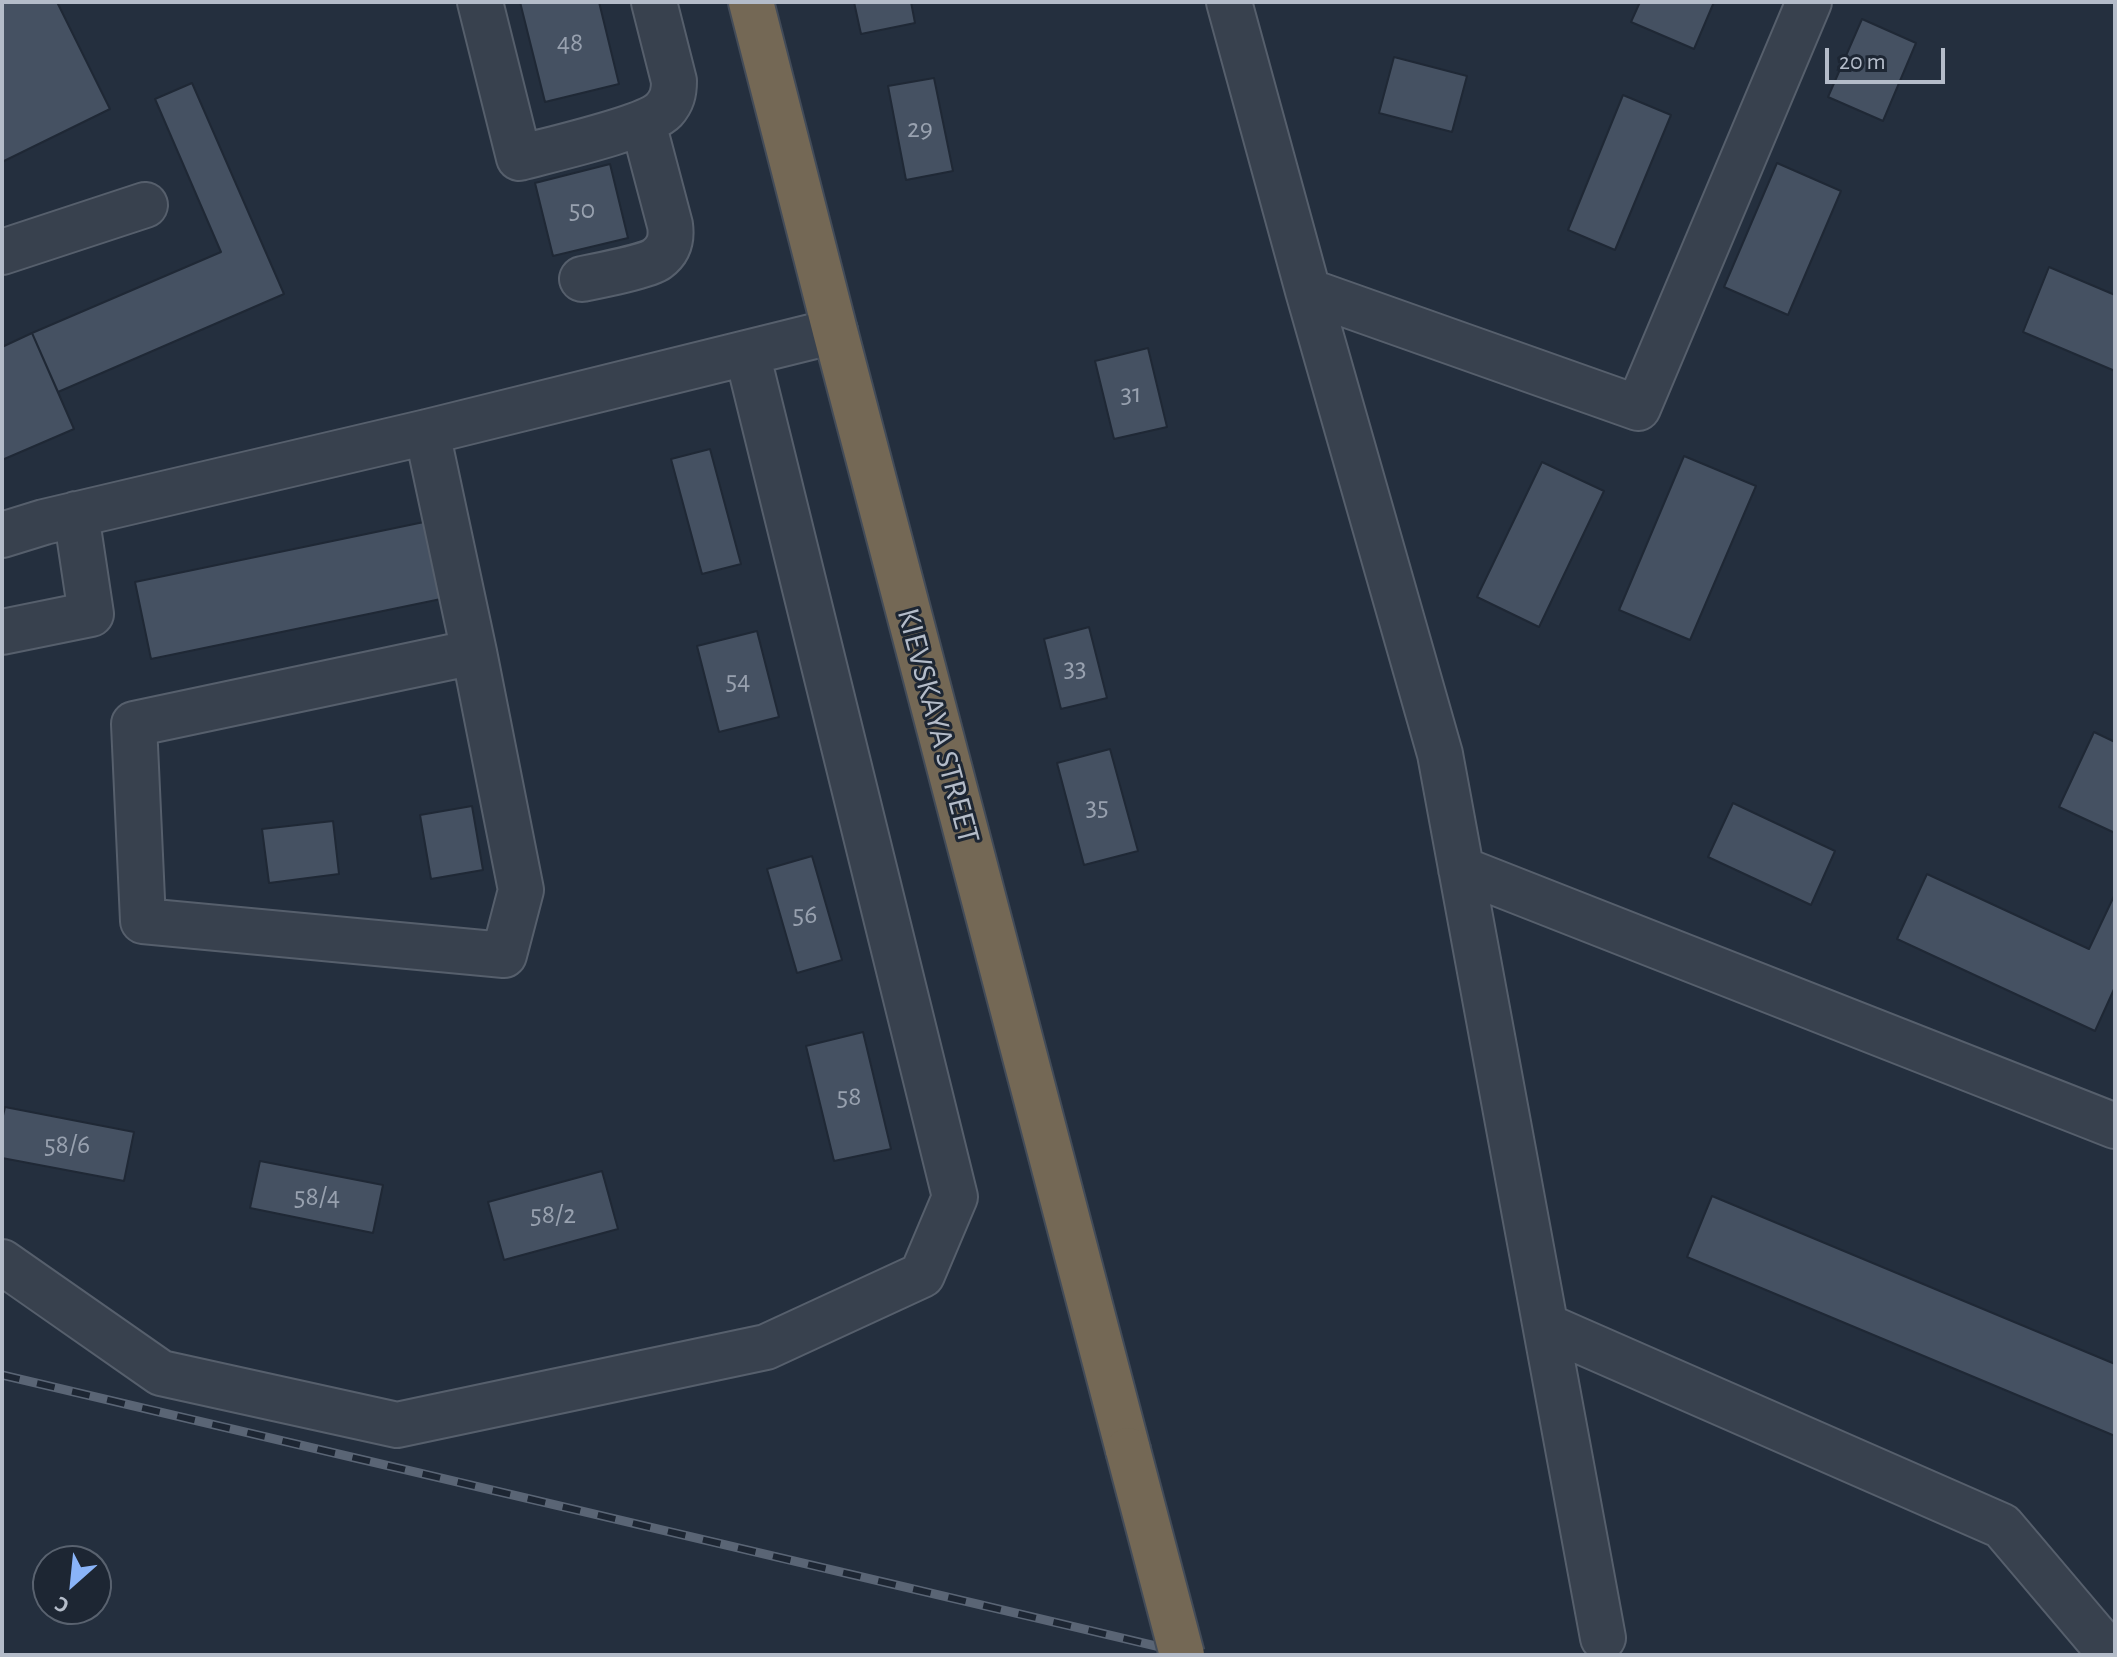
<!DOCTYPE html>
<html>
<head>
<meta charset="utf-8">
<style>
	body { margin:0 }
	#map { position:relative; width:2117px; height:1657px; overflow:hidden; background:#242f3e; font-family:"Alegreya Sans",sans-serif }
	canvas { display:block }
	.frame { position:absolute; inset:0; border:4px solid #b4bcc9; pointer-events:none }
	.north { position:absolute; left:32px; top:1545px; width:80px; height:80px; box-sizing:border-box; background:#1d2633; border:2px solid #59626f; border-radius:50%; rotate:207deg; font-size:22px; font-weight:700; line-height:32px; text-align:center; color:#b4bcc9 }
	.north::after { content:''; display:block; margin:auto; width:28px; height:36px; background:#8ab4f8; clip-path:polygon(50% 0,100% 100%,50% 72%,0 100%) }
	.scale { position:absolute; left:1825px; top:48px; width:120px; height:36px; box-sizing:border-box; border:4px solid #b4bcc9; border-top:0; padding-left:10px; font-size:24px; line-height:28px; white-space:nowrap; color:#b4bcc9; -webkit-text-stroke:6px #1d2633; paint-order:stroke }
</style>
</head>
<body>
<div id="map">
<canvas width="2117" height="1657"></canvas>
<div class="frame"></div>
<div class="north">С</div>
<div class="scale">20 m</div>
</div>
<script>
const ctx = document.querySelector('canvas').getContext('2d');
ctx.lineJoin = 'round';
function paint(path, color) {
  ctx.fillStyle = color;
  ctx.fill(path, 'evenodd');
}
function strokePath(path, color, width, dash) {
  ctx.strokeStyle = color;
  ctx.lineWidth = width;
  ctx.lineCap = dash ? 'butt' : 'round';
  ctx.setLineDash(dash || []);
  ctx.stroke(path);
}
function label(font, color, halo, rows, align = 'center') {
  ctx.font = font + ' "Alegreya Sans",sans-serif';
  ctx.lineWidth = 6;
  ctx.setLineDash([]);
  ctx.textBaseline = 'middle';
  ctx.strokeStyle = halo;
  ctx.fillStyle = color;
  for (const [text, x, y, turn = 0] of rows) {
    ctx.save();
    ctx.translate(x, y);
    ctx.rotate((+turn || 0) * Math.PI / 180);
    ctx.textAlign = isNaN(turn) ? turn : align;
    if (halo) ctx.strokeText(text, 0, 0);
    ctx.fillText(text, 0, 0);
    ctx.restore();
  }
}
const building = new Path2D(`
	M 2,2 L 57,2 L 110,109 L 2,162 Z
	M 520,2 L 599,2 L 619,84 L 545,102 Z
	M 854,2 L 911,2 L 915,23 L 861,34 Z
	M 1640,2 L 1714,2 L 1694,49 L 1631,22 Z
	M 1862,19 L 1916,43 L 1883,121 L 1828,97 Z
	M 1394,57 L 1467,76 L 1452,132 L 1379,113 Z
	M 934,78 L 953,171 L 906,180 L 888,86 Z
	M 192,83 L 284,294 L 58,392 L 32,333 L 221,252 L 155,99 Z
	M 1623,95 L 1671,115 L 1615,250 L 1568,230 Z
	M 1777,163 L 1841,191 L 1788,315 L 1724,287 Z
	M 610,164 L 628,238 L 553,256 L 535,183 Z
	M 2049,267 L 2115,295 L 2115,371 L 2023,332 Z
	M 32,333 L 74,429 L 2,460 L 2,347 Z
	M 1148,348 L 1167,427 L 1114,439 L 1095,361 Z
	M 710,449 L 741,564 L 702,574 L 671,459 Z
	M 1684,456 L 1756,486 L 1690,640 L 1619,610 Z
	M 1542,462 L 1604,491 L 1539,627 L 1477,597 Z
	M 424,522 L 441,599 L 151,659 L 135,582 Z
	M 1089,627 L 1107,698 L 1061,709 L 1044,639 Z
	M 757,631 L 779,717 L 719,732 L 697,646 Z
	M 2094,732 L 2115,742 L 2115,833 L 2059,807 Z
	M 1110,749 L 1138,851 L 1084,865 L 1057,763 Z
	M 1733,803 L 1835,851 L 1811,905 L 1708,857 Z
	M 472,806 L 483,870 L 431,879 L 420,815 Z
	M 333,821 L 339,874 L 269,883 L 262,829 Z
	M 812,856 L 842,960 L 797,973 L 767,869 Z
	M 1927,874 L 2089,949 L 2115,894 L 2115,987 L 2095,1031 L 1897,939 Z
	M 863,1032 L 891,1149 L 834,1161 L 806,1046 Z
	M 5,1107 L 134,1132 L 124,1181 L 2,1158 L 2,1120 Z
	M 260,1161 L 383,1185 L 373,1233 L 250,1208 Z
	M 602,1171 L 618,1229 L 504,1260 L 488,1202 Z
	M 1712,1196 L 2115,1364 L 2115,1436 L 1687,1257 Z`);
paint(building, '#455162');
strokePath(building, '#1f2835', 2);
const minor = new Path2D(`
	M 480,2 L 519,158 C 548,150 647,128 664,110 C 672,101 674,93 674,81 L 654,2
	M 1229,2 L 1308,291 L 1440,754 L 1603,1638
	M 2,252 L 145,205
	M 582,279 C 597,276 648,266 657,259 C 669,250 672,239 670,225 L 643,123
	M 1308,291 L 1638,408 L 1809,2
	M 427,432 L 474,652 L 134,724 L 143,921 L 504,955 L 521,890 L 474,652
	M 2,535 L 44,522 L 427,432 L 835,331
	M 2,632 L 91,614 L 76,514
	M 1461,869 L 2115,1126
	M 2,1262 L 161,1373 L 397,1425 L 766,1347 L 922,1275 L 955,1197 L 747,353
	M 1546,1326 L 2002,1526 L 2108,1651 L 2115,1653`);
const highway = new Path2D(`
	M 751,2 L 835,331 L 1128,1450`);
strokePath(minor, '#565f6c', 48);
strokePath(highway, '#434c59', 48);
strokePath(minor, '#38414e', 44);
strokePath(highway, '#746855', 44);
const rail = new Path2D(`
	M 2,1375 L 1194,1655`);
strokePath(rail, '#5a6575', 9);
strokePath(rail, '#1d2633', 6, [18]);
const highwayBridge = new Path2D(`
	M 1128,1450 L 1182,1655`);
strokePath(highwayBridge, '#434c59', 48, []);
strokePath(highwayBridge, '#746855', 44);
label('28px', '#98a1af', null, [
	["48",570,43],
	["29",920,129],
	["50",582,210],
	["31",1131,394],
	["33",1075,668],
	["54",738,681],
	["35",1097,807],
	["56",805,915],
	["58",849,1097],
	["58/6",67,1145],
	["58/4",317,1197],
	["58/2",553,1215]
]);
label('32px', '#b4bcc9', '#1d2633', [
	["KIEVSKAYA STREET",938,726,75]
]);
</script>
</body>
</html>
